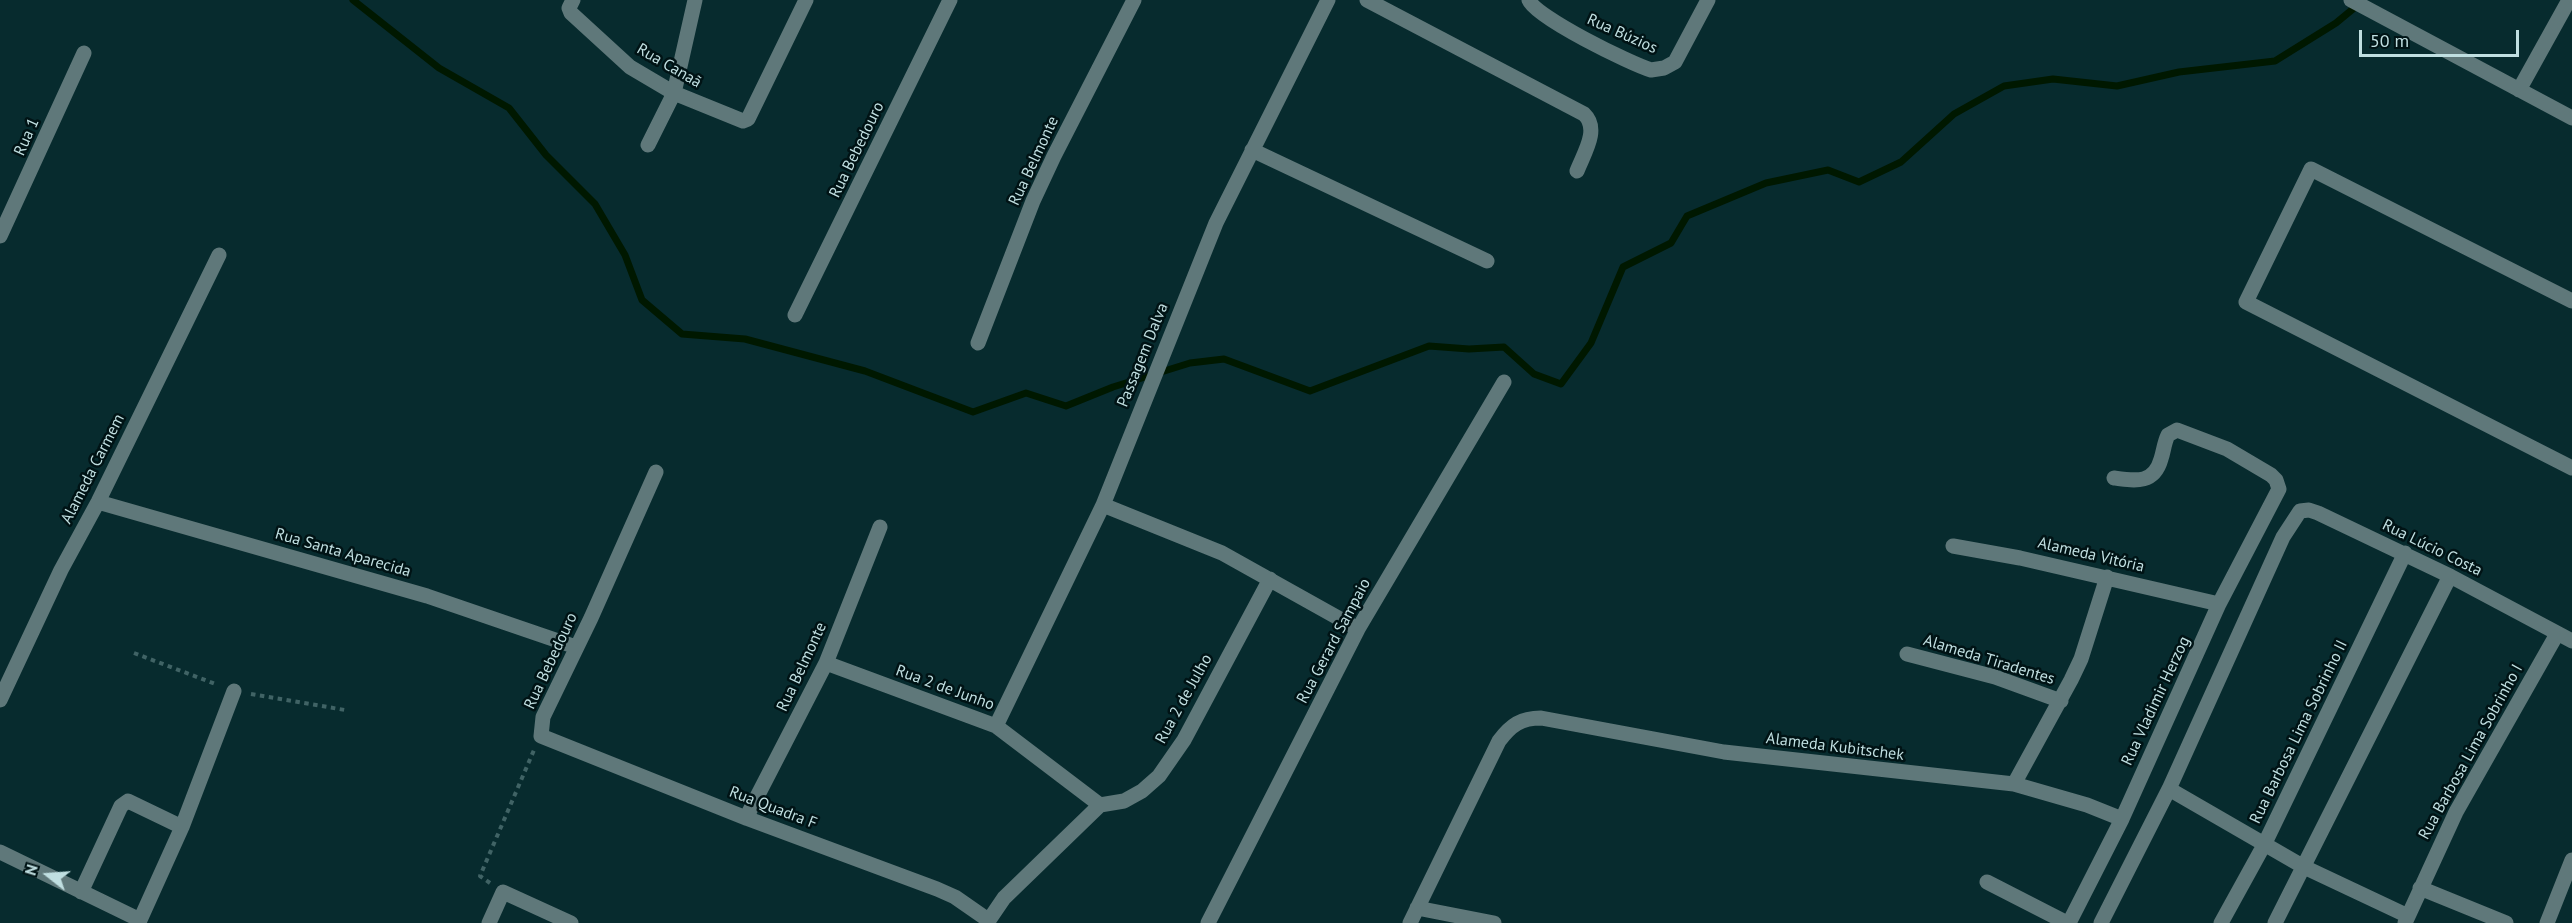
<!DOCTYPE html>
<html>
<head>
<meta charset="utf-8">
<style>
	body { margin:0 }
	#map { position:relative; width:2572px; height:923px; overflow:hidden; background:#072b2e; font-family:"PT Sans",sans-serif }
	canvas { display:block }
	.north { position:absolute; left:18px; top:845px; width:60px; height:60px; -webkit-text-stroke:4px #001315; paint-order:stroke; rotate:287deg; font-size:16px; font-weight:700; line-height:24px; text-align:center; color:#c0dfe1 }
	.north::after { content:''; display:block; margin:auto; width:21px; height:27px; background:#c0dfe1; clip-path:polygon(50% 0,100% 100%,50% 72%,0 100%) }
	.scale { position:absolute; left:2359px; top:30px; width:160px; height:27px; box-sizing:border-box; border:3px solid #c0dfe1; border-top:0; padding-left:8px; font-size:18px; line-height:21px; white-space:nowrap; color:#c0dfe1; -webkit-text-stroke:4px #001315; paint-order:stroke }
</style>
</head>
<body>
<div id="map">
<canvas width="2572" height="923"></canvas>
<div class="north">N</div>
<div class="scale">50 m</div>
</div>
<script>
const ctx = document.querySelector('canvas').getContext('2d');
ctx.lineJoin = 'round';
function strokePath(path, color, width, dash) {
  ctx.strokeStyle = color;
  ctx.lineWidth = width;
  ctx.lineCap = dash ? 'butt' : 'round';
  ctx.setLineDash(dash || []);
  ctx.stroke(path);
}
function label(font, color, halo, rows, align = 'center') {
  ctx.font = font + ' "PT Sans",sans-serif';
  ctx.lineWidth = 5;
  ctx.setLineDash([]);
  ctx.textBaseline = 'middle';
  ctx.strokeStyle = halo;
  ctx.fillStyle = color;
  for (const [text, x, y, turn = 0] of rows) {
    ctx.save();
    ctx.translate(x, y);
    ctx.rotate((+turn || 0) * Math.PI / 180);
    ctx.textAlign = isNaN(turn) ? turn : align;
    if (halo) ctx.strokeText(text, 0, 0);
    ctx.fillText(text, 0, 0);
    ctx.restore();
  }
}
strokePath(new Path2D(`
	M 353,0 L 439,68 L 509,108 L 546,155 L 595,204 L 625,255 L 642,300 L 682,334 L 745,339 L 865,371 L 973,412 L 1026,393 L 1066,406 L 1113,387 L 1190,363 L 1224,359 L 1310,391 L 1429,346 L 1469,349 L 1504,347 L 1534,374 L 1561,384 L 1591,343 L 1623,267 L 1671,243 L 1687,216 L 1766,183 L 1828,170 L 1859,182 L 1901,162 L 1954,114 L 2004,86 L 2053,79 L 2117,86 L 2179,72 L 2275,61 L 2336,23 L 2359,4`), '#001800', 7);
strokePath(new Path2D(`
	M 134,653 L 218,685
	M 251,694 L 345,710
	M 490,883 L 480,876 L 534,750`), '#406365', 4, [4.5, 4.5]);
strokePath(new Path2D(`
	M 573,0 L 569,8 L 571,13 L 630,67 L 674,93 L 743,121 L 748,119 L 806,0
	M 1367,0 L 1584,114 C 1600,129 1584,153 1577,171
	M 1529,0 C 1535,17 1631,64 1651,70 L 1664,68 L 1675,62 L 1708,0
	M 2351,0 L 2572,118
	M 2519,90 L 2569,0
	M 648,145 L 674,93 L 695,0
	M 1252,150 L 1487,261
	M 0,236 L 84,53
	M 2572,301 L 2311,169 L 2246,302 L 2572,468
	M 795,315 L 950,0
	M 978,343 L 1033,201 L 1054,156 L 1134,0
	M 656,472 L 591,618 L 543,717 L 541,736 L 746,818 L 937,889 L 955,897 L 988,920
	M 98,502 L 427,596 L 576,647
	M 1103,505 L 1222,553 L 1358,629
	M 1953,546 L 2020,558 L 2219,604
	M 1907,654 L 1995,677 L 2061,701
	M 826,663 L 996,726 L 1100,805
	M 0,700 L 61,570 L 98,502 L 219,255
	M 996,726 L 1103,505 L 1216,223 L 1328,0
	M 2014,784 L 2071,680 L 2081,659 L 2107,577
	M 2169,789 L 2304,867 L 2408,916
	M 1100,805 L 1124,801 L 1142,791 L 1159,776 L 1184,740 L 1270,579
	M 746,818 L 826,663 L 880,527
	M 0,852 L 140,920 L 182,827 L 234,691
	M 1987,882 L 2067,923
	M 2420,888 L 2506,923
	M 81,892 L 121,806 L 128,801 L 182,827
	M 1417,908 L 1494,923
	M 489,923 L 503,892 L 571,923
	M 987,923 L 1004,898 L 1100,805
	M 1208,923 L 1358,629 L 1504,382
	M 1410,923 L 1499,741 C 1511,725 1521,718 1541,718 L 1724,752 L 2014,784 L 2087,805 L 2122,819
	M 2069,923 L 2122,819 L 2219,604 L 2279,489 L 2276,480 L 2271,475 L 2227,449 L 2177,430 L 2168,435 C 2164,443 2164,450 2161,459 C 2154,484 2136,481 2114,478
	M 2101,923 L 2169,789 L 2283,537 L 2300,511 L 2309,510 L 2318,513 L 2450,576 L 2572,641
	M 2221,923 L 2264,845 L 2405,553
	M 2275,923 L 2450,576
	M 2405,923 L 2456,812 L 2557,634
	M 2547,923 L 2572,860`), '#5f787a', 15);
label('16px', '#c0dfe1', '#001315', [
	["Rua Búzios",1622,34,24],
	["Rua Canaã",669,66,30],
	["Rua 1",27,137,-66],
	["Rua Bebedouro",857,150,-64],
	["Rua Belmonte",1034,161,-65],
	["Passagem Dalva",1143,355,-68],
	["Alameda Carmem",93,469,-63],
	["Rua Lúcio Costa",2432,548,26],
	["Rua Santa Aparecida",343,553,16],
	["Alameda Vitória",2091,555,13],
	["Rua Gerard Sampaio",1334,641,-62],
	["Alameda Tiradentes",1989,660,17],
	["Rua Bebedouro",551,661,-65],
	["Rua Belmonte",802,667,-65],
	["Rua 2 de Junho",945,688,20],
	["Rua 2 de Julho",1184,699,-61],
	["Rua Vladimir Herzog",2156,701,-65],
	["Rua Barbosa Lima Sobrinho II",2299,732,-64],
	["Alameda Kubitschek",1835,747,7],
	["Rua Barbosa Lima Sobrinho I",2471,752,-61],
	["Rua Quadra F",773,808,21]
]);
</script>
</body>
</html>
